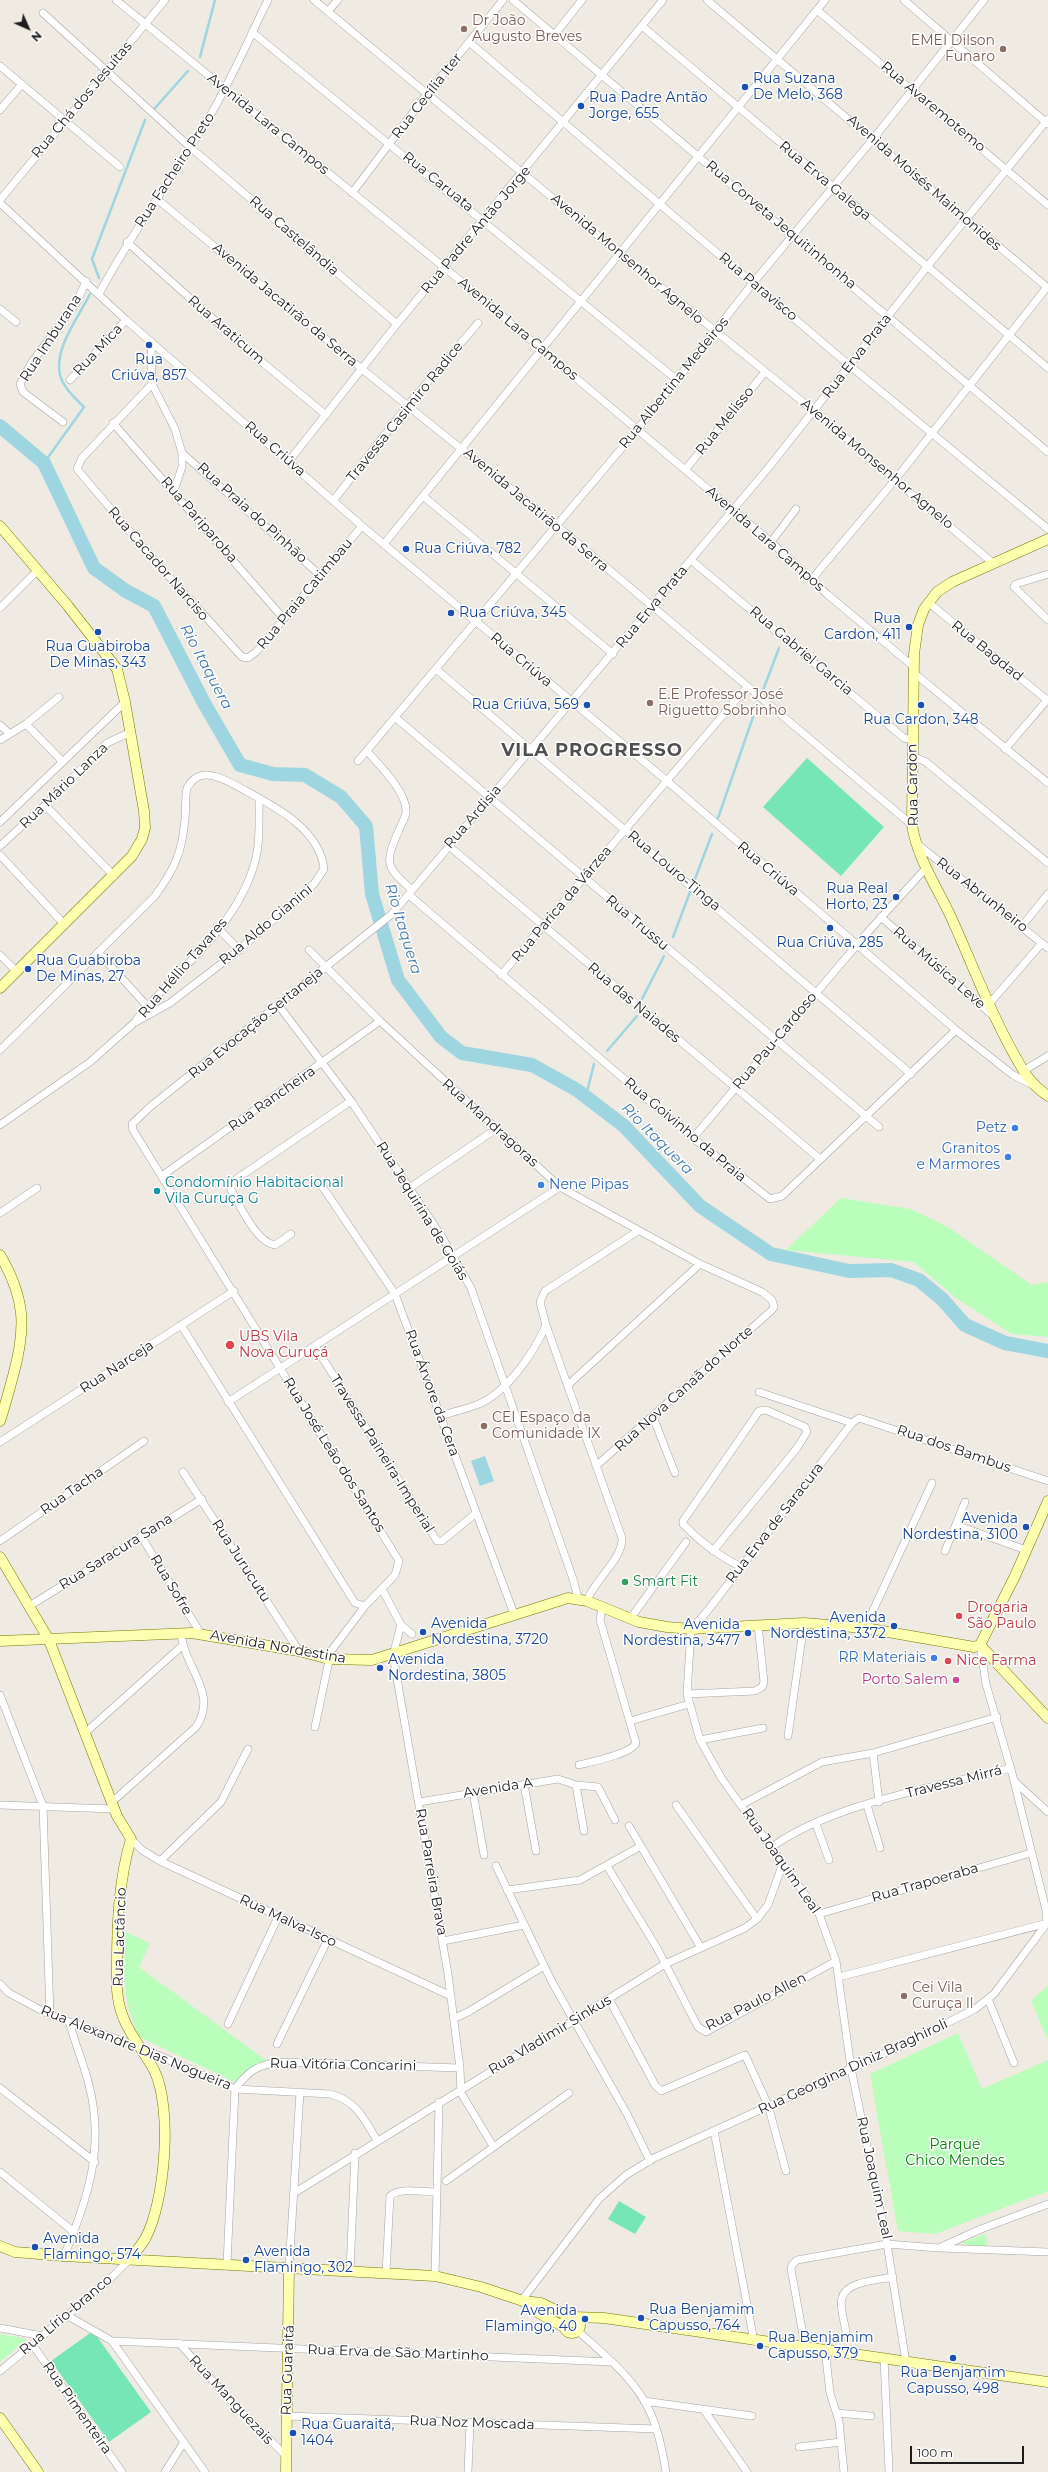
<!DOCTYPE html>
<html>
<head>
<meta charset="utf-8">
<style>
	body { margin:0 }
	#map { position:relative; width:1048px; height:2472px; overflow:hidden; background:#efeae2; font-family:Montserrat,sans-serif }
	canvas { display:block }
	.north { position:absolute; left:8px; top:8px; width:40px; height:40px; -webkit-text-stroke:3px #fff; paint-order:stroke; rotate:135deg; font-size:11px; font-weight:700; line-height:16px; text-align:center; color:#1d1d1d }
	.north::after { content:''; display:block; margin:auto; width:14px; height:18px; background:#1d1d1d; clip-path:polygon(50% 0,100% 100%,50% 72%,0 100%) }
	.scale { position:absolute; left:910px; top:2446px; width:114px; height:18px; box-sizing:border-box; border:2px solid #1d1d1d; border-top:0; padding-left:5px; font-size:12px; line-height:14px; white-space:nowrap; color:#1d1d1d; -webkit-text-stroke:3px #fff; paint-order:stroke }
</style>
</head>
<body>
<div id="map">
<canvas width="1048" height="2472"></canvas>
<div class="north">N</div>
<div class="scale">100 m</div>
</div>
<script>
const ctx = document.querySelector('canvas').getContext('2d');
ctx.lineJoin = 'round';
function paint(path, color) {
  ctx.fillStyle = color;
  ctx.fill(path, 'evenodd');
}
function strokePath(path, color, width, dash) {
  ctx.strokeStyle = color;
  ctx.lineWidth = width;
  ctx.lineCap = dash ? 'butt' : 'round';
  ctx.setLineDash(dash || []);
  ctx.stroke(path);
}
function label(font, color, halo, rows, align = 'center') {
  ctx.font = font + ' Montserrat,sans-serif';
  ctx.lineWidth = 3;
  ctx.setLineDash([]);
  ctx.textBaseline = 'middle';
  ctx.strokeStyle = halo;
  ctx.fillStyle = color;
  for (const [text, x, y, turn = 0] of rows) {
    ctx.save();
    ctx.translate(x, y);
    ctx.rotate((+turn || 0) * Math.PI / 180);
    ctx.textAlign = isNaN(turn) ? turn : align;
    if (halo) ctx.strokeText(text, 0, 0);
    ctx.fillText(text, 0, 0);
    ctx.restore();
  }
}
paint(new Path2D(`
	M 841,1198 L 911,1209 L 948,1227 L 1032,1285 L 1048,1282 L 1048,1337 L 1012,1334 L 956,1298 L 914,1262 L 786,1250 Z
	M 125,1932 L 150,1943 L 139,1967 L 271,2064 L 239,2084 L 140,2037 C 121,1998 124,1973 125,1932 Z
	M 1048,1985 L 1048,2040 L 1031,2001 Z
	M 958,2033 L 982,2089 L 1048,2060 L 1048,2191 L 935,2234 L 898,2231 L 870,2074 Z
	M 985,2234 L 988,2248 L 963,2244 L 963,2242 Z
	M 0,2334 L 27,2339 L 0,2362 Z`), '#b9febb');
paint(new Path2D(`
	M 807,758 L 884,827 L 841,876 L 763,807 Z
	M 619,2201 L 646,2217 L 635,2234 L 608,2219 Z
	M 93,2331 L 151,2412 L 109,2442 L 51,2361 Z`), '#77e6b6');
paint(new Path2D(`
	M 485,1456 L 494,1481 L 480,1486 L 471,1461 Z`), '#9dd5e1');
strokePath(new Path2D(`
	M 200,57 L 215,0
	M 155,108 L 188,71
	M 99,278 L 92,259 L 145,120
	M 44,463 L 84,407 C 75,398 63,387 60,375 C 54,348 78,318 90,294
	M 762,693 L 779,648
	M 718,818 L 753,717
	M 673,937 L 712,834
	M 642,999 L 664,956
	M 607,1051 L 637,1016
	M 586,1096 L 594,1064`), '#9dd5e1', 2.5);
strokePath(new Path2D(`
	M 0,426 L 44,463 L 94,568 L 126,591 L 154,606 L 204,703 L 240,765 L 273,774 L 305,775 L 341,797 L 366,826 L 372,894 L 398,980 L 441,1037 L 462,1053 L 532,1065 L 577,1090 L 624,1126 L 700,1206 L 771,1254 L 849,1271 L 891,1270 L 919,1280 L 942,1299 L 965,1325 L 1005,1343 L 1048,1351`), '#9dd5e1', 14);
const street = new Path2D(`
	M 116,0 L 445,268 L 771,542 L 828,595 L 914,667
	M 314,0 L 619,253 L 814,411 L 994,564
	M 513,0 L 1048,452
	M 707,0 L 1048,288
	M 904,0 L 1048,124
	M 817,10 L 1048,205
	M 328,11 L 338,0
	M 43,13 L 190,147 L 397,324
	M 642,26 L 1048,368
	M 252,32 L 677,380
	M 555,34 L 582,0
	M 469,42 L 849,365 L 1048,529
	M 0,66 L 120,167
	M 0,110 L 22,84
	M 352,193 L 427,94 L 503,0
	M 157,199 L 362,369 L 556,525 L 912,825
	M 0,200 L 165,0
	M 0,203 L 126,320 L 362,526 L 667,781 L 956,1030 L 1013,1075 L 1033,1085
	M 127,242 L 256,357 L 326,415
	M 99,294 C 131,233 173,178 208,119 C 231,81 248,40 268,0
	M 0,309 L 16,322
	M 151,341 L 152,384 L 175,429 L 182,453 L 182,467 L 174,491
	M 70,380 L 126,320
	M 152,384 L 82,458 L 77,469 L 155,561 L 242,657 L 248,658 L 256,652 L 362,526
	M 63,422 L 23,392 L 20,384 L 32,362 L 77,302 L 86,281
	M 113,423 L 284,619
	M 182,453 L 320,575
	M 289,461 L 397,324 L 663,0
	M 685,470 L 765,372
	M 423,496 L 613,654
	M 333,501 L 408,405 L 478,323
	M 771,542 L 796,509
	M 384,544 L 825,0
	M 691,560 L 904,738 L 912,740
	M 1048,574 L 1016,584 L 1014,587 L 1048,620
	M 812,579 L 895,480 L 1047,287
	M 928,602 L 1047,700
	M 0,608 L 38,570
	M 436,669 L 911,1074
	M 914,673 L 1048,783
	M 396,718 L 879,1127
	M 26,724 L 62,761
	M 0,725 L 10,734
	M 0,740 L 26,724 L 59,697
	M 1005,749 L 1048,699
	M 367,751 C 379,765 408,793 406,813 C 405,818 401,825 399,830 C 384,864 386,867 412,890
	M 912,756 L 926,762 L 1048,863
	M 358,761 L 637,430 L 753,283 L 873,139 L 984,0
	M 45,805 L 114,876
	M 0,822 L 125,702
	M 916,843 L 1048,948
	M 0,846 L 45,805 L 107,743 L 131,732
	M 449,846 L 820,1159
	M 0,855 L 65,925
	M 409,895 L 693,1138 L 770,1199 L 782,1196 L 956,1030
	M 881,917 L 992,1015
	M 1022,926 L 1048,894
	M 219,929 L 239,950
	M 309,950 L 380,1021 L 560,1187 L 700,1264 L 762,1292 L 772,1300 L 774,1307 L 771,1311 L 596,1466
	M 98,952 L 148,1007
	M 0,955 L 17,972
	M 501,975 L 747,687
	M 990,1003 L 1042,943
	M 279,1006 L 351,1101 L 442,1237 L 471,1288 L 573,1579 L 578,1598
	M 137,1019 C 179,967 243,923 257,853 C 260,835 259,816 259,798
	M 0,1050 L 155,896 C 175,868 182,853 185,819 C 186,808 185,798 187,788 C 191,781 196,776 204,775 C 217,774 235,785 246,791 C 276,807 320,830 324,869 L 314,884 L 239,950 L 170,1003 L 134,1023 L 90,1062 L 0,1125
	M 1023,1071 L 1048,1056
	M 693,1138 L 867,933 L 926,868
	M 163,1175 L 380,1021
	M 322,1186 L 395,1294 L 514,1614
	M 408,1189 L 496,1129
	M 0,1213 L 37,1188
	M 291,1234 L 275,1245 C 257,1243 240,1206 231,1190 L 232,1182 L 351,1101
	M 181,1325 L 355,1603 L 365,1606 L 395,1575 L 399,1561 L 133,1130 L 132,1124 L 151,1106 L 392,914 L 769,467 L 926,268 L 1048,119
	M 315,1346 L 437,1541 L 442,1541 L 475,1514
	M 568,1385 L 700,1264
	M 759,1392 L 852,1423
	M 228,1402 L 560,1187
	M 440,1416 C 453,1412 466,1409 479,1404 C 507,1392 534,1353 546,1325
	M 653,1417 L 675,1473
	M 0,1442 L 234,1291
	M 183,1472 L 299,1651
	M 956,1525 L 1026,1550
	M 141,1536 L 201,1634
	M 0,1541 L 144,1441
	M 713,1551 L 797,1448 L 807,1432 L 805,1427 L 766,1410 L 759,1411 L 683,1521 L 683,1524 C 700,1542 719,1556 741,1567
	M 945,1551 L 965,1502
	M 382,1589 L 401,1625 L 412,1634
	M 587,1601 C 594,1580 623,1559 622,1538 L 546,1325 L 540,1302 L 545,1291 L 638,1231
	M 31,1605 L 202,1499
	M 630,1619 L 686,1542
	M 401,1625 L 393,1655 L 448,1974 L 460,2068 L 461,2093 L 493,2146
	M 865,1628 L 932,1483
	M 687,1694 L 755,1691 L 762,1687 L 764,1682 L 758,1625
	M 0,1695 L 43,1806 L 50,2015
	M 630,1721 L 689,1704
	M 315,1727 L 331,1651 L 365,1606
	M 86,1732 L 182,1646
	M 788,1736 L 804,1623
	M 700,1740 L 763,1728
	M 873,1753 L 879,1802
	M 579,1765 C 591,1762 631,1754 636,1743 L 600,1620 L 602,1607
	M 1014,1781 L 1048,1812
	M 524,1784 L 536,1851
	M 576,1785 L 584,1831
	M 473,1792 L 484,1855
	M 112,1802 L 196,1727 C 219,1693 184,1668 181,1633
	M 419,1802 L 558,1779 L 576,1785 L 598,1787 L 615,1820
	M 0,1805 L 114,1809
	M 676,1805 L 757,1919
	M 741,1805 L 822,1762 L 873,1753 L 997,1717
	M 867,1805 L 880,1848
	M 816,1824 L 829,1860
	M 629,1826 L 701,1948
	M 131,1839 L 142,1850 L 160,1861 L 451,1996
	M 772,1847 C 833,1803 937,1787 1011,1768
	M 160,1861 L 221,1802 L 248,1749
	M 496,1866 L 552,1982 L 627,2114 L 650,2161
	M 607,1866 L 657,1948 L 698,2027 L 706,2032 L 836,1961
	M 507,1890 L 580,1880 L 641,1846
	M 819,1914 L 1031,1853
	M 443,1941 L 524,1925
	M 839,1977 L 1048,1923
	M 0,1984 L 9,1993 L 50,2015 L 139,2047 L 235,2089 L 330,2094 C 357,2101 363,2118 377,2140
	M 609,1999 L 655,2085 L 661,2091 L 745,2055 L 768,2105 L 786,2171
	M 988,1999 L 1014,2063
	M 455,2018 L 468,2012 L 544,1966
	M 228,2024 L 278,1917
	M 277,2044 L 328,1939
	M 0,2088 L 95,2162
	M 235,2089 C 248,2071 259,2064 281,2062 L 460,2068
	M 714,2131 L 754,2341
	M 0,2172 L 74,2232
	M 446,2181 L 569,2093
	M 294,2193 L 665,1964 L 745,1928 L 757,1919 L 768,1905 L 783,1863
	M 941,2247 L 981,2229 L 1048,2204
	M 64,2256 C 88,2199 105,2147 89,2085 C 84,2064 75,2044 70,2024
	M 227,2264 L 235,2089
	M 289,2268 L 300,2092
	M 350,2271 L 355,2153
	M 386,2273 L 390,2196 C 400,2187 424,2192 437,2192
	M 435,2276 L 439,2102
	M 522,2300 L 599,2199 L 626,2175 L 654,2158 L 903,2045 L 975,2009 L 994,1994 L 1047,1923 L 1046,1910 L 1012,1773 L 986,1684 L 980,1645
	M 68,2316 L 112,2341 L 205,2472
	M 0,2328 L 42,2336
	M 578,2331 C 601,2352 629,2374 645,2402 C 657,2423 662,2448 666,2472
	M 846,2332 C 845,2323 839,2307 842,2298 C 846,2281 879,2280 893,2277
	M 112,2341 L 612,2362
	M 179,2343 L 230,2400 L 285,2455
	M 32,2344 L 122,2472
	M 805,2346 L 791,2269 L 792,2265 L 797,2260 L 887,2244 L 939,2248 L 1048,2252
	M 825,2349 L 830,2393 L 839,2421 L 844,2472
	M 884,2358 L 889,2471
	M 906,2362 L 887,2244 L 851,2068 L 836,1961 L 819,1914 L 722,1779 L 700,1740 L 687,1694 L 691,1629 L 705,1614 L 852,1423 L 859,1418 L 1048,1481
	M 0,2371 L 106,2283 L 130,2259
	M 644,2401 L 752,2416
	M 704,2410 L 747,2472
	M 837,2413 L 871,2416
	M 287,2416 L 656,2429
	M 799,2447 L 841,2442
	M 165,2472 L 184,2442
	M 468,2472 L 470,2423`);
const secondary = new Path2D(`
	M 0,526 L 68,606 L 117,669 L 125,702 L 144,811 L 145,828 L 142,839 L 132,856 L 0,988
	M 1048,539 L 952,582 L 937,592 L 924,609 L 918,625 L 914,654 L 912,825 C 917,858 937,887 951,917 C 974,968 994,1022 1023,1070 C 1029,1081 1038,1089 1048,1096
	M 0,1255 C 26,1299 26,1329 13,1376 C 9,1391 5,1406 0,1421
	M 0,1557 L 49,1640 L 117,1816 L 131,1839 C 119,1879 117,1922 117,1965 C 117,1975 116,1987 118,1998 C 122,2027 141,2046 154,2070 C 173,2108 165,2203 145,2239 C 141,2246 135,2252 130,2259
	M 0,1641 L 192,1633 L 299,1651 L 329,1659 L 372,1660 L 568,1598 L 587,1601 L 639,1622 L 667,1627 L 691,1629 L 804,1623 L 865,1628 L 974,1647 L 980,1645 L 1015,1576 L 1048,1501
	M 980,1645 L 1048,1718
	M 0,2246 L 15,2252 L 64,2256 L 435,2276 L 481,2287 L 523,2301 L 541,2303 L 570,2317
	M 523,2301 L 535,2311 L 564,2327
	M564 2325a8 8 0 1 1 16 0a8 8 0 1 1-16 0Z
	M 574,2317 L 604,2318 L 1048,2382
	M 0,2418 L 38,2472
	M 286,2472 L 289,2268`);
strokePath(street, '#a4a4a4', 8);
strokePath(secondary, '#717800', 11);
strokePath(street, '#fff', 7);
strokePath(secondary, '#ffffb0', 10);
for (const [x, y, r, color] of [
	[464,29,4,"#8d6e63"],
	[1003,49,4,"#8d6e63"],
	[745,87,4,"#1a4fb4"],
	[581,106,4,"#1a4fb4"],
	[149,345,4,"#1a4fb4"],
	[406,549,4,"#1a4fb4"],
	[451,613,4,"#1a4fb4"],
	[909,627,4,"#1a4fb4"],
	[98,632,4,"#1a4fb4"],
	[650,703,4,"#8d6e63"],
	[587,705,4,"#1a4fb4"],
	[921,705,4,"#1a4fb4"],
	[896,897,4,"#1a4fb4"],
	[830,928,4,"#1a4fb4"],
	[28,969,4,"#1a4fb4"],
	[1015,1128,4,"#3f7fe0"],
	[1008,1157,4,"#3f7fe0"],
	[541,1185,4,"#3f7fe0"],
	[157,1191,4,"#0f9aa8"],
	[230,1345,5,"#e0444e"],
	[484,1426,4,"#8d6e63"],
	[1026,1527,4,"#1a4fb4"],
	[625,1582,4,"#2e9e5b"],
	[959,1616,4,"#e0444e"],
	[894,1626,4,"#1a4fb4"],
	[423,1632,4,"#1a4fb4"],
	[748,1633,4,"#1a4fb4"],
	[934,1658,4,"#3f7fe0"],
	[948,1661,4,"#e0444e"],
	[380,1668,4,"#1a4fb4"],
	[956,1680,4,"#d1479c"],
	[904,1996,4,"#8d6e63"],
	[35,2247,4,"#1a4fb4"],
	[246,2260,4,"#1a4fb4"],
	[641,2318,4,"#1a4fb4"],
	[585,2319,4,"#1a4fb4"],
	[760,2346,4,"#1a4fb4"],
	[953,2358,4,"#1a4fb4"],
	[293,2433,4,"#1a4fb4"]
]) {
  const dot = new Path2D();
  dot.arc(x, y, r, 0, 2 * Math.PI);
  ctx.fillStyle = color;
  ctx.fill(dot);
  strokePath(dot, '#fff', 1.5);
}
label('14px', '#785e54', '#fff', [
	["Dr João",472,21],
	["Augusto Breves",472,37],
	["EMEI Dilson",995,41,"right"],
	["Funaro",995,57,"right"],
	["E.E Professor José",658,695],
	["Riguetto Sobrinho",658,711],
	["CEI Espaço da",492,1418],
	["Comunidade IX",492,1434],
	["Cei Vila",912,1988],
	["Curuça ll",912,2004]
], 'left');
label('14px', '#164399', '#fff', [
	["Rua Suzana",753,79],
	["De Melo, 368",753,95],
	["Rua Padre Antão",589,98],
	["Jorge, 655",589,114],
	["Rua",149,360,"center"],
	["Criúva, 857",149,376,"center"],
	["Rua Criúva, 782",414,549],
	["Rua Criúva, 345",459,613],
	["Rua",901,619,"right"],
	["Cardon, 411",901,635,"right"],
	["Rua Guabiroba",98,647,"center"],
	["De Minas, 343",98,663,"center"],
	["Rua Criúva, 569",579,705,"right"],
	["Rua Cardon, 348",921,720,"center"],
	["Rua Real",888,889,"right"],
	["Horto, 23",888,905,"right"],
	["Rua Criúva, 285",830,943,"center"],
	["Rua Guabiroba",36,961],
	["De Minas, 27",36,977],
	["Avenida",1018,1519,"right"],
	["Nordestina, 3100",1018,1535,"right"],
	["Avenida",886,1618,"right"],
	["Nordestina, 3372",886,1634,"right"],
	["Avenida",431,1624],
	["Nordestina, 3720",431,1640],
	["Avenida",740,1625,"right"],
	["Nordestina, 3477",740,1641,"right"],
	["Avenida",388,1660],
	["Nordestina, 3805",388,1676],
	["Avenida",43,2239],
	["Flamingo, 574",43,2255],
	["Avenida",254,2252],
	["Flamingo, 302",254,2268],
	["Rua Benjamim",649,2310],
	["Capusso, 764",649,2326],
	["Avenida",577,2311,"right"],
	["Flamingo, 40",577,2327,"right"],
	["Rua Benjamim",768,2338],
	["Capusso, 379",768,2354],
	["Rua Benjamim",953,2373,"center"],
	["Capusso, 498",953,2389,"center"],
	["Rua Guaraitá,",301,2425],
	["1404",301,2441]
], 'left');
label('14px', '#1d1d1d', '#fff', [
	["Rua Cecília Iter",427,96,-52],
	["Rua Chá dos Jesuítas",82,100,-50],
	["Rua Avaremotemo",933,107,40],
	["Avenida Lara Campos",268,124,39],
	["Rua Facheiro Preto",175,170,-57],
	["Rua Erva Galega",825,181,40],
	["Rua Caruata",438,182,39],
	["Avenida Moisés Maimonides",924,183,41],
	["Rua Corveta Jequitinhonha",781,225,40],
	["Rua Padre Antão Jorge",476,230,-50],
	["Rua Castelândia",294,236,41],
	["Avenida Monsenhor Agnelo",627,259,40],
	["Rua Paravisco",758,287,40],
	["Avenida Jacatirão da Serra",285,305,40],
	["Avenida Lara Campos",518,329,40],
	["Rua Araticum",226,330,41],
	["Rua Imburana",51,338,-57],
	["Rua Mica",98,350,-47],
	["Rua Erva Prata",857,356,-52],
	["Rua Albertina Medeiros",674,383,-51],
	["Travessa Casimiro Radice",405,412,-51],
	["Rua Melisso",725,421,-51],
	["Rua Criúva",275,449,41],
	["Avenida Monsenhor Agnelo",877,464,40],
	["Avenida Jacatirão da Serra",536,510,40],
	["Rua Praia do Pinhão",252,513,42],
	["Rua Pariparoba",199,520,49],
	["Avenida Lara Campos",765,539,41],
	["Rua Cacador Narciso",158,564,49],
	["Rua Praia Catimbau",305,594,-50],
	["Rua Erva Prata",652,607,-50],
	["Rua Gabriel Garcia",801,651,40],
	["Rua Bagdad",987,651,39],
	["Rua Criúva",521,660,40],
	["Rua Cardon",913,785,-91],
	["Rua Mário Lanza",64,786,-44],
	["Rua Ardisia",473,817,-49],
	["Rua Criúva",768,869,40],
	["Rua Louro-Tinga",674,871,40],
	["Rua Abrunheiro",982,895,38],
	["Rua Parica da Várzea",562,904,-50],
	["Rua Trussu",637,923,40],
	["Rua Aldo Gianini",266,925,-40],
	["Rua Héllio Tavares",183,968,-49],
	["Rua Música Leve",939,968,41],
	["Rua das Naiades",634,1003,40],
	["Rua Evocação Sertaneja",256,1023,-39],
	["Rua Pau-Cardoso",775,1041,-50],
	["Rua Rancheira",272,1099,-35],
	["Rua Mandragoras",490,1123,42],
	["Rua Goivinho da Praia",685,1130,40],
	["Rua Jequirina de Goiás",422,1211,58],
	["Rua Narceja",117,1367,-33],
	["Rua Nova Canaã do Norte",684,1389,-42],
	["Rua Árvore da Cera",432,1393,70],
	["Rua dos Bambus",954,1449,19],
	["Travessa Paineira-Imperial",382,1454,58],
	["Rua José Leão dos Santos",334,1455,58],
	["Rua Tacha",72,1491,-35],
	["Rua Erva de Saracura",775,1523,-52],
	["Rua Saracura Sana",116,1552,-32],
	["Rua Jurucutu",241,1561,57],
	["Rua Sofre",171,1585,59],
	["Avenida Nordestina",278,1647,10],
	["Travessa Mirrá",954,1782,-14],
	["Avenida A",498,1788,-9],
	["Rua Joaquim Leal",781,1861,55],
	["Rua Parreira Brava",431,1872,80],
	["Rua Trapoeraba",925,1883,-16],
	["Rua Malva-Isco",288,1921,25],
	["Rua Lactâncio",120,1937,-88],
	["Rua Paulo Allen",756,2002,-27],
	["Rua Vladimir Sinkus",550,2035,-31],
	["Rua Alexandre Dias Nogueira",136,2048,22],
	["Rua Vitória Concarini",343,2065,1],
	["Rua Georgina Diniz Braghiroli",853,2067,-25],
	["Rua Joaquim Leal",874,2178,78],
	["Rua Lírio-branco",66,2315,-40],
	["Rua Erva de São Martinho",398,2353,2],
	["Rua Guaraitá",288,2370,-88],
	["Rua Manguezais",231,2400,47],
	["Rua Pimenteira",77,2408,55],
	["Rua Noz Moscada",472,2423,2]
]);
label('14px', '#366cbe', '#fff', [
	["Petz",1007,1128],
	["Granitos",1000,1149],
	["e Marmores",1000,1165],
	["Nene Pipas",549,1185,"left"],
	["RR Materiais",926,1658]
], 'right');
label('14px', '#0d838f', '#fff', [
	["Condomínio Habitacional",165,1183],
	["Vila Curuça G",165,1199]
], 'left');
label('14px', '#be3a42', '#fff', [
	["UBS Vila",239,1337],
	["Nova Curuçá",239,1353],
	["Drogaria",967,1608],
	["São Paulo",967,1624],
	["Nice Farma",956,1661]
], 'left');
label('14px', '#27864d', '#fff', [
	["Smart Fit",633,1582]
], 'left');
label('14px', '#b23c85', '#fff', [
	["Porto Salem",948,1680]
], 'right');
label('14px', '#018505', '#fff', [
	["Parque",955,2145],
	["Chico Mendes",955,2161]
]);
label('italic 15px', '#3f7bad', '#fff', [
	["Rio Itaquera",206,667,62],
	["Rio Itaquera",403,929,73],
	["Rio Itaquera",657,1139,45]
]);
ctx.letterSpacing = '1px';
label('bold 18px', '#505050', '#fff', [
	["VILA PROGRESSO",592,751]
]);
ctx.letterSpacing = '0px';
</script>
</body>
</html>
